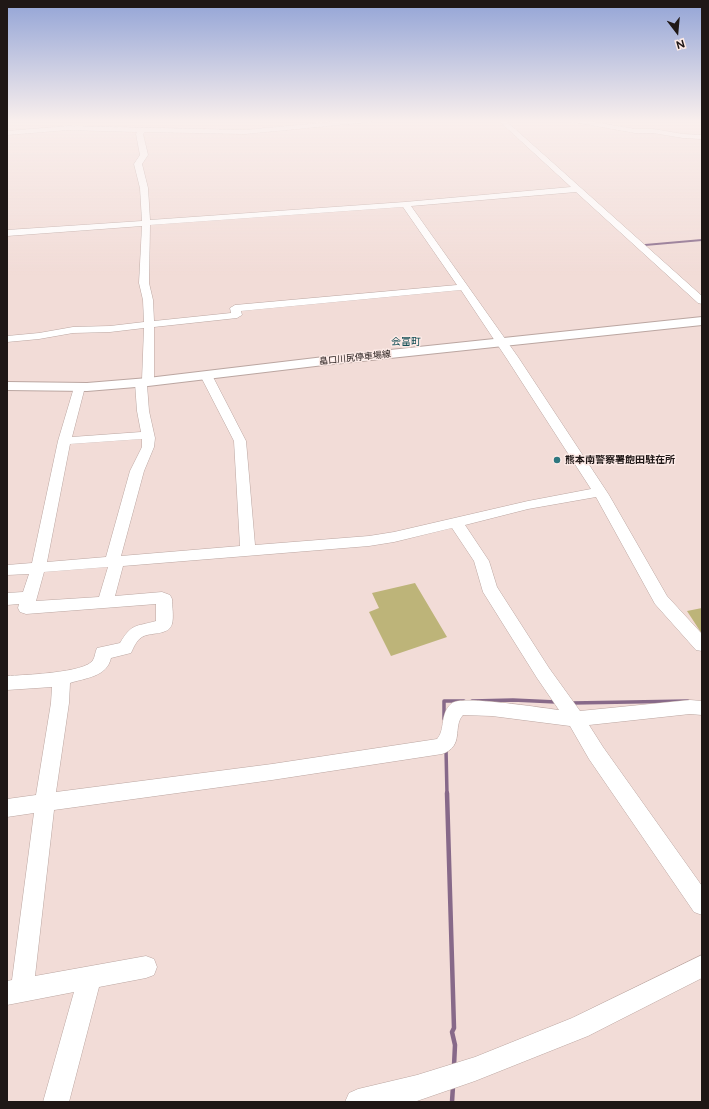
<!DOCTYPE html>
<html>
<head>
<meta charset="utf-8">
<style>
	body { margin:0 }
	#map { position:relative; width:709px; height:1109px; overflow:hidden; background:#f2dcd7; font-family:Figtree,sans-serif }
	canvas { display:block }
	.frame { position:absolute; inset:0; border:8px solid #1f1716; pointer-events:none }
	.north { position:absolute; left:657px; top:12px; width:40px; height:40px; -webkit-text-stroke:3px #fceae6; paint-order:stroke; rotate:164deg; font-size:11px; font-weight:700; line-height:16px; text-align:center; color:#1f1716 }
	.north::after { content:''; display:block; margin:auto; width:14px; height:18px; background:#1f1716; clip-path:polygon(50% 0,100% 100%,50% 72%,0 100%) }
</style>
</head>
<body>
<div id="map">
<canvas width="709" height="1109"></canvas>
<div class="frame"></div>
<div class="north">N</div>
</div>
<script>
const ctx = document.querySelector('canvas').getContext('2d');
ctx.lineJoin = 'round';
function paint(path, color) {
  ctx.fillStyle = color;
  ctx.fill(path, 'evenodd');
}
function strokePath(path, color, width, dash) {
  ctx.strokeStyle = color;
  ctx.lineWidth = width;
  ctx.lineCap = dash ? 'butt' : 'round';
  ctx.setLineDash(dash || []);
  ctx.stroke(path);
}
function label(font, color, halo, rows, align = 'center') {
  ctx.font = font + ' Figtree,"Noto Sans JP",sans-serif';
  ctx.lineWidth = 3;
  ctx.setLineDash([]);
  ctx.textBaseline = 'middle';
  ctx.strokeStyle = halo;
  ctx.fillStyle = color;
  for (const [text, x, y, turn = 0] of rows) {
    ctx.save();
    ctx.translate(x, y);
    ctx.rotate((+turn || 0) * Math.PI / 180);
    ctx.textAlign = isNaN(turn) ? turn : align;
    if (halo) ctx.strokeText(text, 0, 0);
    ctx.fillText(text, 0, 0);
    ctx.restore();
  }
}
paint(new Path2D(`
	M 415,583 L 447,637 L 391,656 L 369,612 L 379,608 L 372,593 Z
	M 702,608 L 702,634 L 687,611 Z`), '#bdb479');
strokePath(new Path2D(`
	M 645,245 L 702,240`), '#876989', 2);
strokePath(new Path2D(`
	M 472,701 L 513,700 L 556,702
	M 572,703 L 688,701
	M 444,719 L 444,701 L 464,701
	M 446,749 L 447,794`), '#876989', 3.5);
strokePath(new Path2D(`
	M 447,793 L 454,1028 L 452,1032 L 455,1045 L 454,1066
	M 452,1102 L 453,1086`), '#876989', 4.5);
const minor = new Path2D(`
	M 7,120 L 13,120 L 7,123 Z
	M 351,120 L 373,120 L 370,122 L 245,134 L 145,132 L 143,134 L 148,155 L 142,164 L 148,188 L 150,220 L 405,202 L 571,187 L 498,120 L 505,120 L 702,296 L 702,304 L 698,303 L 576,192 L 411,206 L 518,357 L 609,495 L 667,596 L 702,634 L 702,651 L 696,650 L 655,604 L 596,497 L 528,509 L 465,525 L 489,561 L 497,587 L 549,668 L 580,711 L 690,700 L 702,701 L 702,715 L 690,714 L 589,725 L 603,747 L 702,886 L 702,915 L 694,912 L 589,759 L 570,726 L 492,716 L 463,715 C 452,727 465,746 442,754 L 272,780 L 54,810 L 35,976 L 146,956 L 154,959 L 157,967 L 154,975 L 146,978 L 99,987 L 69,1102 L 43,1102 L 74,992 L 7,1005 L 7,981 L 12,980 L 34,813 L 7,817 L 7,799 L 36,795 L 51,703 L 52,687 L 7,690 L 7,676 C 22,675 86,673 93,660 C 95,657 95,652 97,648 L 120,643 C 132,623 135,627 156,621 L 156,604 L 26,614 L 20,612 L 18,608 L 19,604 L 7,605 L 7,593 L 23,592 L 29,574 L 7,575 L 7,565 L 32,563 L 58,441 L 75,384 L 83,384 L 85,387 L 72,437 L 141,432 L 137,411 L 135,383 L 137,381 L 142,380 L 144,328 L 110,332 L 73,333 L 39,339 L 7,342 L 7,336 L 39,333 L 73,327 L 110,326 L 144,322 L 143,300 L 139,283 L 142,226 L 7,236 L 7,230 L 142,221 L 140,188 L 134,164 L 140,155 L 136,134 L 137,132 L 68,130 L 7,135 L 7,131 L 68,126 L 245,130 ZM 403,207 L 457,285 L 235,305 L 230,308 L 231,313 L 154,321 L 153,300 L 149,283 L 150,225 ZM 461,290 L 507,359 L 591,489 L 528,501 L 394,532 L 369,536 L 255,545 L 246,441 L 212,375 L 210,373 L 202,373 L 200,375 L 234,441 L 240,546 L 121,556 L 144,471 L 154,447 L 155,438 L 149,411 L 147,385 L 152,384 L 154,382 L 154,327 L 237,318 L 242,315 L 241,311 ZM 142,439 L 142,447 L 130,471 L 106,557 L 47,562 L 70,444 ZM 452,528 L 474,561 L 483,592 L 537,678 L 559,710 C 543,708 461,695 452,703 C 439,714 446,729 437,739 L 272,764 L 56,792 L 69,703 L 70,683 C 85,678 107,677 111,658 L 131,653 C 134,647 136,641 142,637 C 149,632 169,636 172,624 C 174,617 172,606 172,599 L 170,595 L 162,592 L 115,596 L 123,566 L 369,546 L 394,542 ZM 108,567 L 99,597 L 36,601 L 44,572 Z
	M 570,120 L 583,120 L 635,129 L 653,129 L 683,134 L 702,135 L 702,139 L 683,138 L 653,133 L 635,133 L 573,122 Z
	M 702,955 L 702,978 L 588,1036 L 475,1081 L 417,1101 L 411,1102 L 345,1102 L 349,1093 L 358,1089 L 417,1075 L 475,1057 L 572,1018 Z`);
const major = new Path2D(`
	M 702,317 L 702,325 L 324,365 L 148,386 L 87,391 L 7,390 L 7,382 L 87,383 L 148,378 L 324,357 Z`);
strokePath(minor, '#bba6a1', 1);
strokePath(major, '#bba6a1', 2);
paint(minor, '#fff');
paint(major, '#fff');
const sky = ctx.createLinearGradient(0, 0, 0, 275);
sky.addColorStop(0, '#93a4d6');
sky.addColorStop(0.44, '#f9efed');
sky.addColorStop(1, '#f9efed00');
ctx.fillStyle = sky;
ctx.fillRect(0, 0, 709, 275);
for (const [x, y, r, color] of [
	[557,460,4,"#2e777f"]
]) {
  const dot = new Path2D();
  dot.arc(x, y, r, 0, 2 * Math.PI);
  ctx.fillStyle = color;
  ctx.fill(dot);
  strokePath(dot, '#fceae6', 1.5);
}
label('9px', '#1f1716', '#fceae6', [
	["畠口川尻停車場線",355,358,-6]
]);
label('10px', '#134f56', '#fceae6', [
	["会富町",406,342]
]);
label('bold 10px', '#1f1716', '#fceae6', [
	["熊本南警察署飽田駐在所",565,460]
], 'left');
</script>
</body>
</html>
